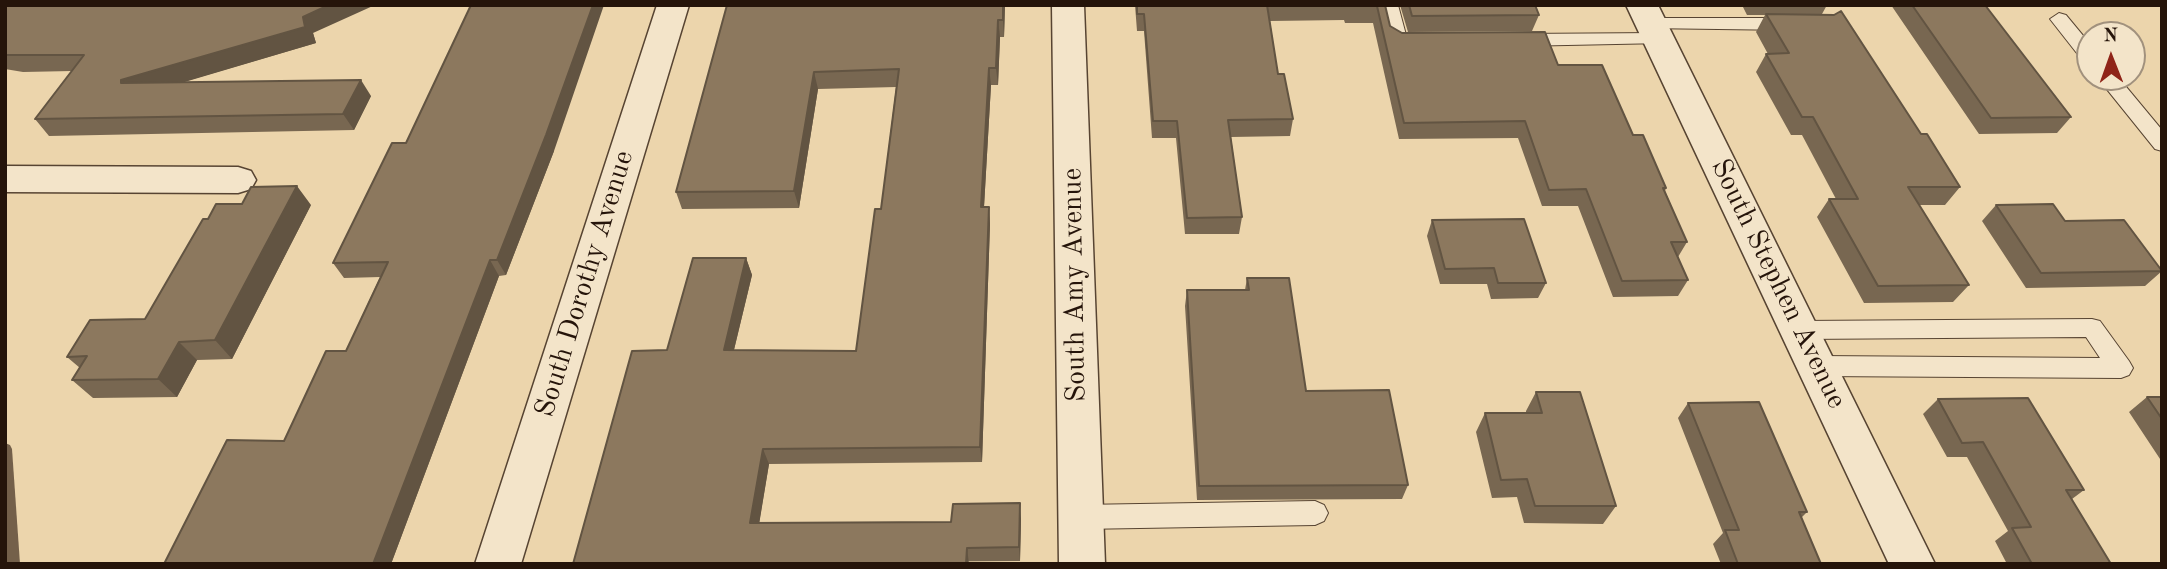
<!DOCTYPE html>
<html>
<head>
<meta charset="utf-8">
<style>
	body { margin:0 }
	#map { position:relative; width:2167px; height:569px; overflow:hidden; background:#ecd5ac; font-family:"Old Standard TT",serif }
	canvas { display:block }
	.frame { position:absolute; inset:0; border:7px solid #25140a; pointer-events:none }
	.north { position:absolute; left:2076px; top:21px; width:70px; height:70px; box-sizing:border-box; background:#f3e4c9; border:2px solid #a1917d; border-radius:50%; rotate:359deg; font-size:19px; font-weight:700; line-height:28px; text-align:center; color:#25140a }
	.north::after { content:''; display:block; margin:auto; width:24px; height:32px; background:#8f2418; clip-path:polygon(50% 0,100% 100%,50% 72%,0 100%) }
</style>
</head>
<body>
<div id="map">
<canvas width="2167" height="569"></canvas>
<div class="frame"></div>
<div class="north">N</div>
</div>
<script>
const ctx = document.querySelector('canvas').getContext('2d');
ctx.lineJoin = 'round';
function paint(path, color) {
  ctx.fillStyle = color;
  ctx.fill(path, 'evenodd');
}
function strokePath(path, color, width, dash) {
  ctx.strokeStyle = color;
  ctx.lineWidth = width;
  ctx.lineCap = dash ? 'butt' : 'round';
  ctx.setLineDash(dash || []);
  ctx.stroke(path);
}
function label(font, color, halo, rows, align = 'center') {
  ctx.font = font + ' "Old Standard TT",serif';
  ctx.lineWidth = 5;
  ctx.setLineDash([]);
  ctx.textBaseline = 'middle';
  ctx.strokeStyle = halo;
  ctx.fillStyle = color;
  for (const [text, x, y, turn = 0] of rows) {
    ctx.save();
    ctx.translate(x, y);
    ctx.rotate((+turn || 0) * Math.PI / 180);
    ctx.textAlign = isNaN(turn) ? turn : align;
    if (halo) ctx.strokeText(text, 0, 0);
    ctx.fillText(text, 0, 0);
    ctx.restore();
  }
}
paint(new Path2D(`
	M 5,443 L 10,445 L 12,449 L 20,564 L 6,564 Z`), '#74604a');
const lane = new Path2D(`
	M 1380,5 L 1398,5 L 1406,35 L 1424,37 L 1427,41 L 1424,45 L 1391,45 Z
	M 2059,13 L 2066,15 L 2090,44 L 2090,63 L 2083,61 L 2050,19 Z
	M 1651,18 L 1792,18 L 1801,24 L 1792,30 L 1644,28 L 1642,24 L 1644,20 Z
	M 1658,33 L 1665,35 L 1667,39 L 1665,43 L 1518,46 L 1511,44 L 1508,40 L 1511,36 L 1518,34 Z
	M 2097,77 L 2118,77 L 2162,130 L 2162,151 L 2155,149 Z
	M 2092,319 L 2100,321 L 2129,361 L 2133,368 L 2129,375 L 2121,378 L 1818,376 L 1810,373 L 1806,366 L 1810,359 L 1818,356 L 2100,358 L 2086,337 L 1800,339 L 1792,337 L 1788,330 L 1792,323 L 1800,321 Z
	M 1315,501 L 1324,505 L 1328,513 L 1324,521 L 1315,525 L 1081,529 L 1072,525 L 1068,517 L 1072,509 L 1081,505 Z`);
const street = new Path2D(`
	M 657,5 L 689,5 L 521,564 L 475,564 Z
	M 1052,5 L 1084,5 L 1105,564 L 1059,564 Z
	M 1626,5 L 1658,5 L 1935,564 L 1889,564 Z
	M 5,166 L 238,167 L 251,171 L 256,180 L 251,189 L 238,193 L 5,192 Z`);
strokePath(lane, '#574432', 2);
strokePath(street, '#574432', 3);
paint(lane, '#f3e4c9');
paint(street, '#f3e4c9');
paint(new Path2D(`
	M 5,5 L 313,33 L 316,43 L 183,82 L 371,96 L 354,130 L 49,136 L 35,119 L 72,71 L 23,72 L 5,69 Z
	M 727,5 L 1005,5 L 1004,37 L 1000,37 L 998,85 L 991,85 L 984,207 L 989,207 L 990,224 L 982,462 L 769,464 L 759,523 L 951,522 L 1021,518 L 1020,561 L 573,564 L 667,350 L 746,258 L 752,275 L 734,350 L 856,351 L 881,209 L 896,87 L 818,89 L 799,208 L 682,209 L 676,192 Z
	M 1135,5 L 1385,5 L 1390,26 L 1402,33 L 1558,65 L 1633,135 L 1666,188 L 1665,191 L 1687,242 L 1678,257 L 1688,280 L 1678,296 L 1613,297 L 1578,206 L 1542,206 L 1518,138 L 1399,139 L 1373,23 L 1345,23 L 1344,20 L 1270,21 L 1278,74 L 1293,119 L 1290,136 L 1231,137 L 1242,217 L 1239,234 L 1185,234 L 1176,138 L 1152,138 L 1144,31 L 1137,31 Z
	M 1400,5 L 1535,5 L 1539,15 L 1532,31 L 1408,32 Z
	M 1742,5 L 1827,5 L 1822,14 L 1921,134 L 1960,187 L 1945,205 L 1919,205 L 1969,285 L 1953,302 L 1864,303 L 1817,217 L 1829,199 L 1836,199 L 1802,135 L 1791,135 L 1756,72 L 1766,54 L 1768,54 L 1756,32 L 1765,15 L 1747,15 Z
	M 1891,5 L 1985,5 L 2071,117 L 2057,133 L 1979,134 Z
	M 406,143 L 554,151 L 506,275 L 499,276 L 391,564 L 164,564 L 284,441 L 346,351 L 380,277 L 344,278 L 333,263 Z
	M 311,205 L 232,359 L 197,360 L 177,397 L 93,398 L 72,380 L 80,368 L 67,357 L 145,319 Z
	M 1996,205 L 2065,221 L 2162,270 L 2162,271 L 2145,286 L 2026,288 L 1982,221 Z
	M 1432,220 L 1546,283 L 1538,298 L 1491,299 L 1487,284 L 1440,284 L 1427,236 Z
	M 1247,278 L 1306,391 L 1408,485 L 1402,499 L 1197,500 L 1185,306 L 1187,290 L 1245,290 Z
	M 1536,392 L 1616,506 L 1603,524 L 1524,523 L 1517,497 L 1492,498 L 1476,432 L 1485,413 L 1526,413 L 1526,411 Z
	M 2147,397 L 2162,397 L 2162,462 L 2129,412 Z
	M 1938,399 L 2084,490 L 2072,499 L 2111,564 L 2007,564 L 1995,541 L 2008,531 L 1967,457 L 1947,457 L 1923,414 Z
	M 1688,403 L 1807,512 L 1801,518 L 1821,564 L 1721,564 L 1713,544 L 1723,533 L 1678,418 Z`), '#786751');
paint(new Path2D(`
	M 329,5 L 375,5 L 313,33 L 316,43 L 134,97 L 121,83 L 121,80 Z
	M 593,5 L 604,5 L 554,151 L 506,275 L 497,260 Z
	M 1003,5 L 1005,5 L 1004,37 L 1003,20 Z
	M 998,20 L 1000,37 L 998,85 L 996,68 Z
	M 989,68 L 991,85 L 983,224 L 981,207 Z
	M 814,72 L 818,89 L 799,208 L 794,191 Z
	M 361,80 L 371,96 L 354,130 L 343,114 Z
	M 297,186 L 311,205 L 232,359 L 215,340 Z
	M 989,207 L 990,224 L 982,462 L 980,447 Z
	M 746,258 L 752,275 L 730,366 L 724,350 Z
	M 490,260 L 499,276 L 391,564 L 373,564 Z
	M 179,342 L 197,360 L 177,397 L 158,379 Z
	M 763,449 L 769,464 L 757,537 L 750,523 Z
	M 1020,503 L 1021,518 L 1020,561 L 1019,547 Z
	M 967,548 L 969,564 L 966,564 Z`), '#625442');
const building = new Path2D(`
	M 5,5 L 329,5 L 303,17 L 305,27 L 121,80 L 121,83 L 361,80 L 343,114 L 35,119 L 84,55 L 5,55 Z
	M 471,5 L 593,5 L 546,135 L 497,260 L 490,260 L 373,564 L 164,564 L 227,440 L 284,441 L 326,351 L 346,351 L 388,262 L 333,263 L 392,143 L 406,143 Z
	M 727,5 L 1003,5 L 1003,20 L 998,20 L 996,68 L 989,68 L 981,207 L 989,207 L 980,447 L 763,449 L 750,523 L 951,522 L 953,504 L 1020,503 L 1019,547 L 967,548 L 966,564 L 573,564 L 632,351 L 667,350 L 693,258 L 746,258 L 724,350 L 856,351 L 875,209 L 881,209 L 899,69 L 814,72 L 794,191 L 676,192 Z
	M 1137,5 L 1267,5 L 1278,74 L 1284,74 L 1293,119 L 1228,120 L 1242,217 L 1187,218 L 1177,121 L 1153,121 L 1144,14 L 1137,14 Z
	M 1348,5 L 1385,5 L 1390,26 L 1402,33 L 1545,32 L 1558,65 L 1602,65 L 1633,135 L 1643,135 L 1666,188 L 1663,188 L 1687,242 L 1671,242 L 1688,280 L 1622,281 L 1586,189 L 1549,190 L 1525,121 L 1404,123 L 1377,6 L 1348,6 Z
	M 1409,5 L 1535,5 L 1539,15 L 1412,16 Z
	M 1912,5 L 1985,5 L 2071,117 L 1991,118 Z
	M 1841,11 L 1921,134 L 1927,134 L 1960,187 L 1908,187 L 1969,285 L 1878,286 L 1829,199 L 1858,199 L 1813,117 L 1802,117 L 1766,54 L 1789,53 L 1766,14 L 1834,15 Z
	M 297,186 L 215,340 L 179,342 L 158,379 L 72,380 L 87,356 L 67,357 L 90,320 L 145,319 L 203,219 L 208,219 L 216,204 L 242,204 L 251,187 Z
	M 2053,204 L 2065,221 L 2124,220 L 2162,271 L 2041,273 L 1996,205 Z
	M 1524,219 L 1546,283 L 1498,283 L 1494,268 L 1445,269 L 1432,220 Z
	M 1247,278 L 1289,278 L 1306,391 L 1389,390 L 1408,485 L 1199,486 L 1187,290 L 1249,290 Z
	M 1536,392 L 1580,392 L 1616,506 L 1535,506 L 1527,479 L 1501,480 L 1485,413 L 1542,413 Z
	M 2147,397 L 2162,397 L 2162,419 Z
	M 2028,398 L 2084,490 L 2066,490 L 2111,564 L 2032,564 L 2012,528 L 2031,527 L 1983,442 L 1962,443 L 1938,399 Z
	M 1759,402 L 1807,512 L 1799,512 L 1821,564 L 1738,564 L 1725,530 L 1739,530 L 1688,403 Z`);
paint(building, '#8c785e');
strokePath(building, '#625442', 2);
label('28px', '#25140a', '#f3e4c9', [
	["South Dorothy Avenue",585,284,-73],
	["South Stephen Avenue",1778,284,64],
	["South Amy Avenue",1075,285,-91]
]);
</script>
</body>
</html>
